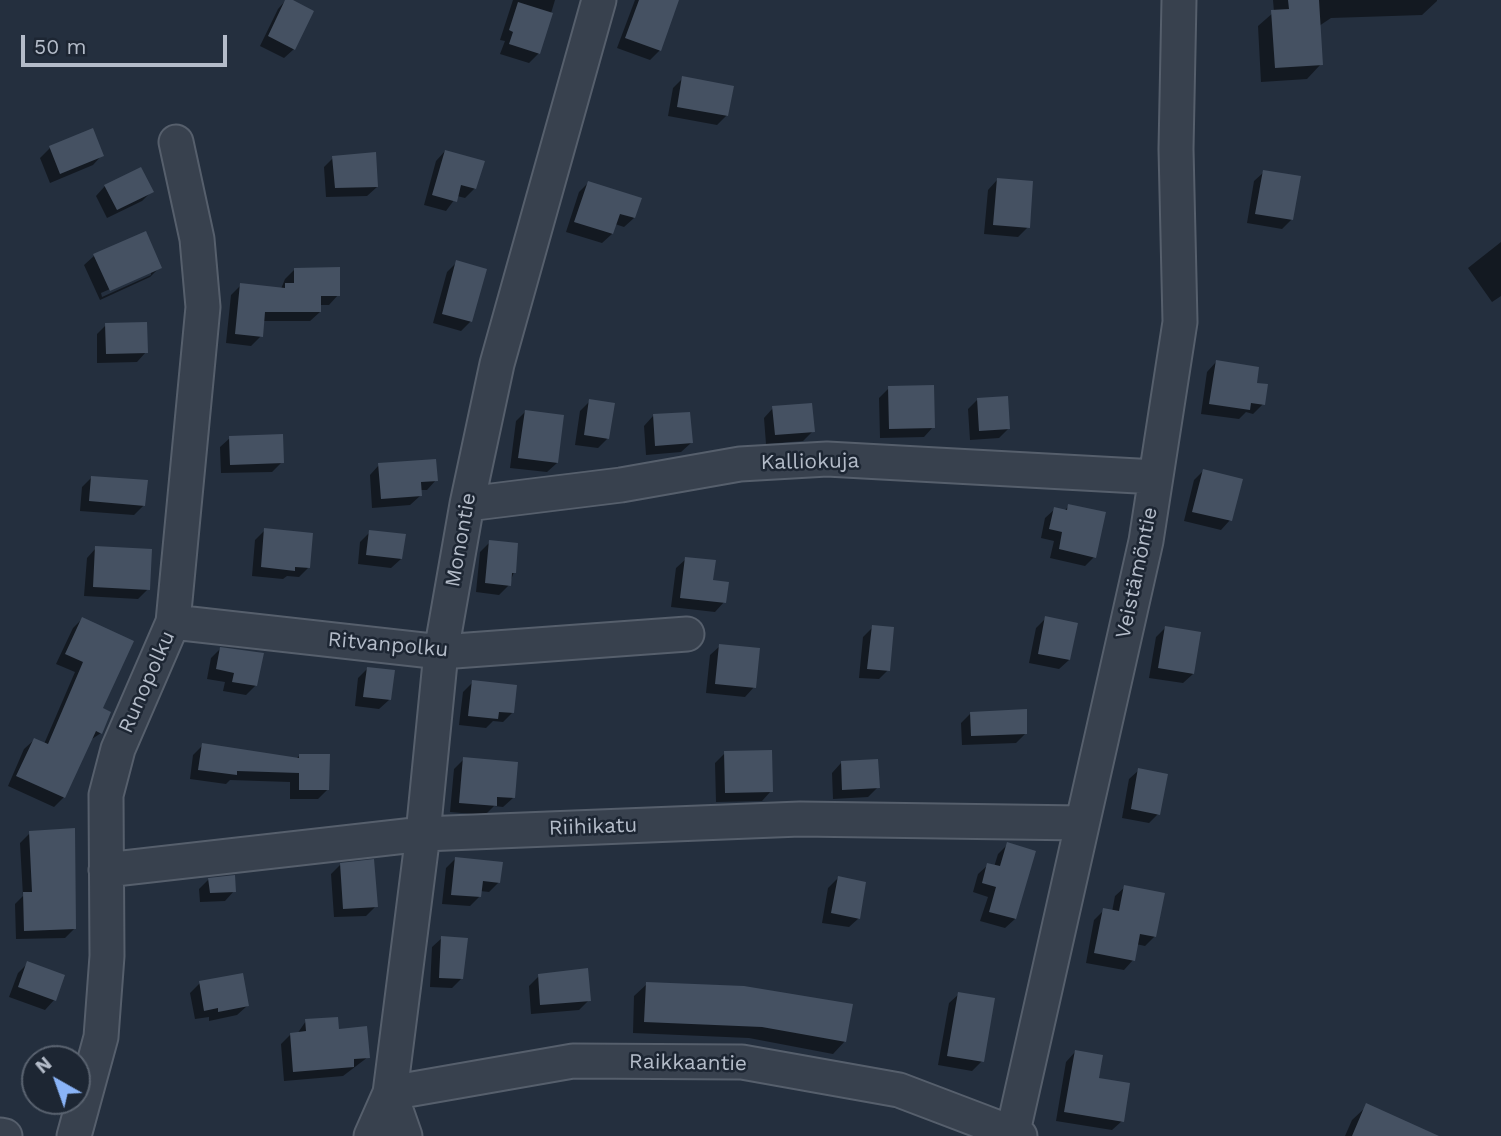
<!DOCTYPE html>
<html>
<head>
<meta charset="utf-8">
<style>
	body { margin:0 }
	#map { position:relative; width:1501px; height:1136px; overflow:hidden; background:#242f3e; font-family:"Work Sans",sans-serif }
	canvas { display:block }
	.north { position:absolute; left:21px; top:1045px; width:70px; height:70px; box-sizing:border-box; background:#1d2633; border:2px solid #59626f; border-radius:50%; rotate:320deg; font-size:19px; font-weight:700; line-height:28px; text-align:center; color:#b4bcc9 }
	.north::after { content:''; display:block; margin:auto; width:24px; height:32px; background:#8ab4f8; clip-path:polygon(50% 0,100% 100%,50% 72%,0 100%) }
	.scale { position:absolute; left:21px; top:35px; width:206px; height:32px; box-sizing:border-box; border:4px solid #b4bcc9; border-top:0; padding-left:9px; font-size:21px; line-height:24px; white-space:nowrap; color:#b4bcc9; -webkit-text-stroke:5px #1d2633; paint-order:stroke }
</style>
</head>
<body>
<div id="map">
<canvas width="1501" height="1136"></canvas>
<div class="north">N</div>
<div class="scale">50 m</div>
</div>
<script>
const ctx = document.querySelector('canvas').getContext('2d');
ctx.lineJoin = 'round';
function paint(path, color) {
  ctx.fillStyle = color;
  ctx.fill(path, 'evenodd');
}
function strokePath(path, color, width, dash) {
  ctx.strokeStyle = color;
  ctx.lineWidth = width;
  ctx.lineCap = dash ? 'butt' : 'round';
  ctx.setLineDash(dash || []);
  ctx.stroke(path);
}
function label(font, color, halo, rows, align = 'center') {
  ctx.font = font + ' "Work Sans",sans-serif';
  ctx.lineWidth = 5;
  ctx.setLineDash([]);
  ctx.textBaseline = 'middle';
  ctx.strokeStyle = halo;
  ctx.fillStyle = color;
  for (const [text, x, y, turn = 0] of rows) {
    ctx.save();
    ctx.translate(x, y);
    ctx.rotate((+turn || 0) * Math.PI / 180);
    ctx.textAlign = isNaN(turn) ? turn : align;
    if (halo) ctx.strokeText(text, 0, 0);
    ctx.fillText(text, 0, 0);
    ctx.restore();
  }
}
paint(new Path2D(`
	M 286,0 L 289,0 L 294,49 L 284,58 L 260,46 L 278,9 Z
	M 513,0 L 555,0 L 539,53 L 529,63 L 500,54 L 505,41 L 500,40 Z
	M 635,0 L 663,0 L 660,50 L 650,60 L 617,48 Z
	M 1273,0 L 1437,0 L 1437,1 L 1422,15 L 1331,18 L 1319,26 L 1321,64 L 1307,79 L 1261,82 L 1258,26 L 1274,12 Z
	M 683,78 L 727,115 L 717,125 L 668,116 L 673,88 Z
	M 92,131 L 102,155 L 93,165 L 50,183 L 40,158 L 50,148 Z
	M 445,151 L 475,188 L 465,198 L 457,196 L 446,211 L 424,205 L 436,161 Z
	M 333,158 L 377,187 L 367,196 L 326,197 L 324,167 Z
	M 1264,172 L 1292,219 L 1282,229 L 1247,223 L 1254,181 Z
	M 997,180 L 1028,227 L 1018,237 L 984,234 L 988,190 Z
	M 588,183 L 634,218 L 624,227 L 615,224 L 612,234 L 602,243 L 566,232 L 579,192 Z
	M 105,186 L 152,191 L 142,201 L 107,218 L 96,196 Z
	M 1501,242 L 1501,296 L 1492,302 L 1468,268 Z
	M 94,256 L 160,267 L 150,277 L 100,300 L 84,265 ZM 151,271 L 151,275 L 102,297 L 101,293 Z
	M 457,262 L 471,321 L 461,331 L 433,323 L 447,272 Z
	M 295,269 L 338,295 L 329,305 L 320,305 L 320,312 L 310,321 L 263,321 L 261,336 L 251,346 L 226,343 L 231,295 L 241,285 L 281,289 L 285,279 Z
	M 106,325 L 146,352 L 137,362 L 97,363 L 97,334 Z
	M 1216,362 L 1255,384 L 1263,404 L 1253,414 L 1246,412 L 1239,419 L 1201,414 L 1207,372 Z
	M 889,388 L 933,427 L 924,437 L 880,438 L 879,398 Z
	M 977,400 L 1009,428 L 999,438 L 970,440 L 968,409 Z
	M 590,401 L 607,439 L 598,448 L 575,445 L 580,411 Z
	M 773,408 L 813,431 L 803,441 L 766,444 L 764,418 Z
	M 525,412 L 557,463 L 547,472 L 510,468 L 516,421 Z
	M 653,416 L 691,443 L 681,452 L 646,455 L 644,426 Z
	M 230,438 L 282,462 L 272,472 L 221,473 L 220,447 Z
	M 379,465 L 436,480 L 427,490 L 420,490 L 420,496 L 410,505 L 372,508 L 370,475 Z
	M 1203,471 L 1230,520 L 1221,530 L 1184,521 L 1194,480 Z
	M 92,477 L 144,505 L 134,515 L 80,511 L 82,487 Z
	M 1069,506 L 1094,557 L 1085,566 L 1050,558 L 1054,541 L 1041,538 L 1045,518 L 1055,509 L 1064,511 Z
	M 265,530 L 308,568 L 299,577 L 287,576 L 283,579 L 252,576 L 255,540 Z
	M 370,532 L 401,559 L 391,568 L 358,564 L 360,542 Z
	M 490,542 L 514,572 L 509,585 L 499,595 L 476,592 L 480,552 Z
	M 96,548 L 148,589 L 138,599 L 84,596 L 87,558 Z
	M 686,559 L 711,581 L 724,602 L 715,612 L 671,607 L 676,568 Z
	M 1046,618 L 1069,660 L 1059,669 L 1029,663 L 1036,628 Z
	M 82,619 L 100,709 L 101,733 L 89,741 L 64,797 L 54,807 L 8,786 L 24,749 L 34,740 L 44,744 L 75,672 L 56,664 L 73,628 Z
	M 873,627 L 888,670 L 879,679 L 859,678 L 863,637 Z
	M 1165,628 L 1193,674 L 1183,683 L 1149,678 L 1156,637 Z
	M 720,646 L 754,687 L 745,697 L 706,693 L 710,655 Z
	M 221,648 L 256,685 L 246,695 L 223,691 L 225,682 L 207,679 L 211,658 Z
	M 368,668 L 389,700 L 379,709 L 355,706 L 358,678 Z
	M 473,682 L 512,713 L 503,722 L 493,721 L 486,728 L 459,725 L 463,692 Z
	M 971,713 L 1026,733 L 1016,743 L 962,745 L 961,723 Z
	M 203,745 L 296,759 L 299,756 L 328,789 L 318,799 L 290,799 L 290,782 L 230,780 L 226,784 L 190,779 L 193,755 Z
	M 725,753 L 771,791 L 762,801 L 716,802 L 715,763 Z
	M 464,759 L 513,798 L 503,807 L 494,806 L 485,815 L 450,812 L 454,769 Z
	M 841,763 L 878,787 L 868,797 L 833,799 L 832,773 Z
	M 1139,770 L 1158,814 L 1149,823 L 1122,818 L 1129,779 Z
	M 30,833 L 75,928 L 65,938 L 16,939 L 15,904 L 23,896 L 20,843 Z
	M 1008,844 L 1015,919 L 1005,928 L 980,921 L 988,897 L 973,892 L 978,874 L 988,865 L 994,867 L 998,854 Z
	M 456,858 L 499,882 L 489,892 L 480,891 L 480,896 L 470,906 L 442,904 L 446,868 Z
	M 341,864 L 376,906 L 366,916 L 334,917 L 331,874 Z
	M 838,878 L 859,918 L 849,927 L 822,923 L 828,888 Z
	M 209,879 L 234,891 L 225,901 L 200,902 L 199,889 Z
	M 1125,887 L 1155,936 L 1145,946 L 1136,944 L 1133,960 L 1124,970 L 1086,963 L 1094,920 L 1104,910 L 1112,912 L 1115,896 Z
	M 442,938 L 467,939 L 461,979 L 452,988 L 430,987 L 432,947 Z
	M 28,963 L 54,1000 L 45,1010 L 9,997 L 18,973 Z
	M 539,976 L 589,1000 L 579,1010 L 531,1014 L 529,986 Z
	M 200,983 L 247,1006 L 237,1015 L 209,1021 L 209,1017 L 195,1019 L 190,993 Z
	M 647,984 L 845,1041 L 833,1054 L 749,1038 L 633,1033 L 634,996 Z
	M 959,994 L 982,1061 L 972,1071 L 938,1065 L 949,1003 Z
	M 306,1021 L 337,1031 L 368,1057 L 343,1076 L 284,1081 L 281,1044 L 291,1034 L 297,1034 Z
	M 1075,1052 L 1122,1121 L 1112,1130 L 1056,1121 L 1066,1062 Z
	M 1367,1106 L 1423,1136 L 1345,1136 L 1352,1120 Z`), '#0007');
paint(new Path2D(`
	M 285,0 L 293,0 L 314,11 L 295,50 L 268,36 Z
	M 639,0 L 679,0 L 661,51 L 625,38 Z
	M 1288,0 L 1319,0 L 1323,65 L 1275,68 L 1271,10 L 1289,9 Z
	M 518,2 L 553,13 L 540,54 L 509,44 L 513,32 L 509,30 Z
	M 682,76 L 734,86 L 728,116 L 677,107 Z
	M 93,128 L 104,156 L 60,174 L 49,146 Z
	M 445,150 L 485,161 L 476,189 L 461,185 L 457,202 L 432,195 Z
	M 376,152 L 378,187 L 335,188 L 332,156 Z
	M 141,167 L 154,192 L 117,210 L 104,185 Z
	M 1263,170 L 1301,176 L 1293,220 L 1255,214 Z
	M 997,178 L 1033,181 L 1030,228 L 993,225 Z
	M 588,181 L 642,198 L 635,218 L 620,214 L 613,234 L 574,222 Z
	M 146,231 L 162,268 L 110,291 L 93,254 Z
	M 456,260 L 487,269 L 472,322 L 442,314 Z
	M 340,267 L 340,296 L 321,296 L 321,312 L 265,312 L 263,337 L 235,334 L 240,283 L 285,288 L 285,283 L 294,283 L 294,268 Z
	M 147,322 L 148,353 L 106,354 L 105,323 Z
	M 1216,360 L 1259,367 L 1257,383 L 1268,384 L 1265,405 L 1251,403 L 1250,410 L 1209,404 Z
	M 934,385 L 935,428 L 889,429 L 888,386 Z
	M 1008,396 L 1010,429 L 979,431 L 977,398 Z
	M 589,399 L 615,403 L 609,439 L 584,435 Z
	M 812,403 L 815,432 L 775,435 L 772,406 Z
	M 525,410 L 564,415 L 558,463 L 518,458 Z
	M 690,412 L 693,443 L 655,446 L 653,414 Z
	M 283,434 L 284,463 L 230,465 L 229,436 Z
	M 436,459 L 438,481 L 421,482 L 422,496 L 381,499 L 378,463 Z
	M 1203,469 L 1243,479 L 1232,521 L 1192,512 Z
	M 91,476 L 148,480 L 145,506 L 89,501 Z
	M 1068,504 L 1106,512 L 1096,558 L 1059,549 L 1062,532 L 1049,529 L 1054,507 L 1067,510 Z
	M 264,528 L 313,533 L 310,568 L 295,567 L 295,571 L 261,567 Z
	M 369,530 L 406,534 L 402,559 L 366,555 Z
	M 489,540 L 518,543 L 516,573 L 512,573 L 511,586 L 485,583 Z
	M 95,546 L 152,549 L 150,590 L 93,587 Z
	M 685,557 L 716,560 L 713,580 L 729,582 L 726,603 L 680,598 Z
	M 1045,616 L 1078,623 L 1070,660 L 1038,654 Z
	M 82,617 L 134,641 L 103,708 L 111,712 L 102,734 L 96,731 L 65,798 L 16,776 L 34,738 L 48,744 L 83,662 L 65,654 Z
	M 872,625 L 894,627 L 890,671 L 867,669 Z
	M 1165,626 L 1201,632 L 1194,674 L 1158,668 Z
	M 719,644 L 760,648 L 756,688 L 715,684 Z
	M 220,647 L 264,653 L 257,686 L 232,682 L 234,673 L 216,669 Z
	M 367,667 L 395,670 L 391,700 L 363,697 Z
	M 472,680 L 517,685 L 514,713 L 499,712 L 498,719 L 468,716 Z
	M 1027,709 L 1027,734 L 971,736 L 970,712 Z
	M 202,743 L 299,758 L 299,754 L 330,754 L 329,790 L 299,790 L 299,773 L 237,771 L 237,775 L 198,770 Z
	M 772,750 L 773,792 L 725,793 L 724,751 Z
	M 463,757 L 518,762 L 515,798 L 497,797 L 497,806 L 459,803 Z
	M 878,759 L 880,788 L 842,790 L 841,761 Z
	M 1138,768 L 1168,774 L 1160,815 L 1131,809 Z
	M 75,828 L 76,929 L 24,931 L 23,892 L 32,892 L 29,831 Z
	M 1007,842 L 1036,851 L 1016,919 L 989,912 L 996,887 L 982,883 L 987,863 L 1000,866 Z
	M 455,857 L 503,862 L 500,883 L 483,881 L 481,897 L 451,895 Z
	M 374,859 L 378,907 L 343,909 L 340,863 Z
	M 235,875 L 236,892 L 210,893 L 208,878 Z
	M 838,876 L 866,882 L 860,919 L 831,913 Z
	M 1124,885 L 1165,893 L 1156,937 L 1140,934 L 1135,961 L 1094,953 L 1103,908 L 1119,911 Z
	M 441,936 L 468,938 L 463,979 L 439,978 Z
	M 27,961 L 65,975 L 56,1001 L 18,987 Z
	M 588,968 L 591,1001 L 540,1005 L 538,974 Z
	M 243,973 L 249,1006 L 218,1012 L 218,1008 L 204,1011 L 199,981 Z
	M 646,982 L 744,986 L 853,1004 L 846,1042 L 762,1027 L 644,1022 Z
	M 958,992 L 995,998 L 984,1062 L 947,1056 Z
	M 338,1017 L 339,1029 L 367,1026 L 370,1058 L 354,1059 L 354,1067 L 293,1072 L 290,1033 L 306,1031 L 305,1019 Z
	M 1075,1050 L 1103,1055 L 1099,1078 L 1130,1083 L 1124,1122 L 1064,1112 Z
	M 1366,1103 L 1439,1136 L 1352,1136 Z`), '#455162');
const minor = new Path2D(`
	M 467,504 L 621,485 L 740,464 L 827,459 L 1156,477
	M 173,622 L 441,652 L 687,634
	M 106,870 L 423,834 L 800,819 L 1082,823
	M 390,1093 L 573,1061 L 742,1062 L 899,1090 L 1020,1136
	M 390,1093 L 405,1136
	M 0,1135 L 5,1136
	M 74,1136 L 101,1037 L 107,956 L 106,795 L 118,749 L 173,622 L 203,307 L 197,239 L 176,142
	M 371,1136 L 390,1093 L 423,834 L 441,652 L 467,504 L 497,364 L 599,0
	M 1012,1136 L 1146,541 L 1180,322 L 1176,149 L 1179,0`);
strokePath(minor, '#565f6c', 37);
strokePath(minor, '#38414e', 33);
label('21px', '#b4bcc9', '#1d2633', [
	["Kalliokuja",810,462,-1],
	["Monontie",461,540,-80],
	["Veistämöntie",1137,573,-78],
	["Ritvanpolku",388,645,5],
	["Runopolku",147,682,-66],
	["Riihikatu",593,827,-2],
	["Raikkaantie",688,1063,1]
]);
</script>
</body>
</html>
